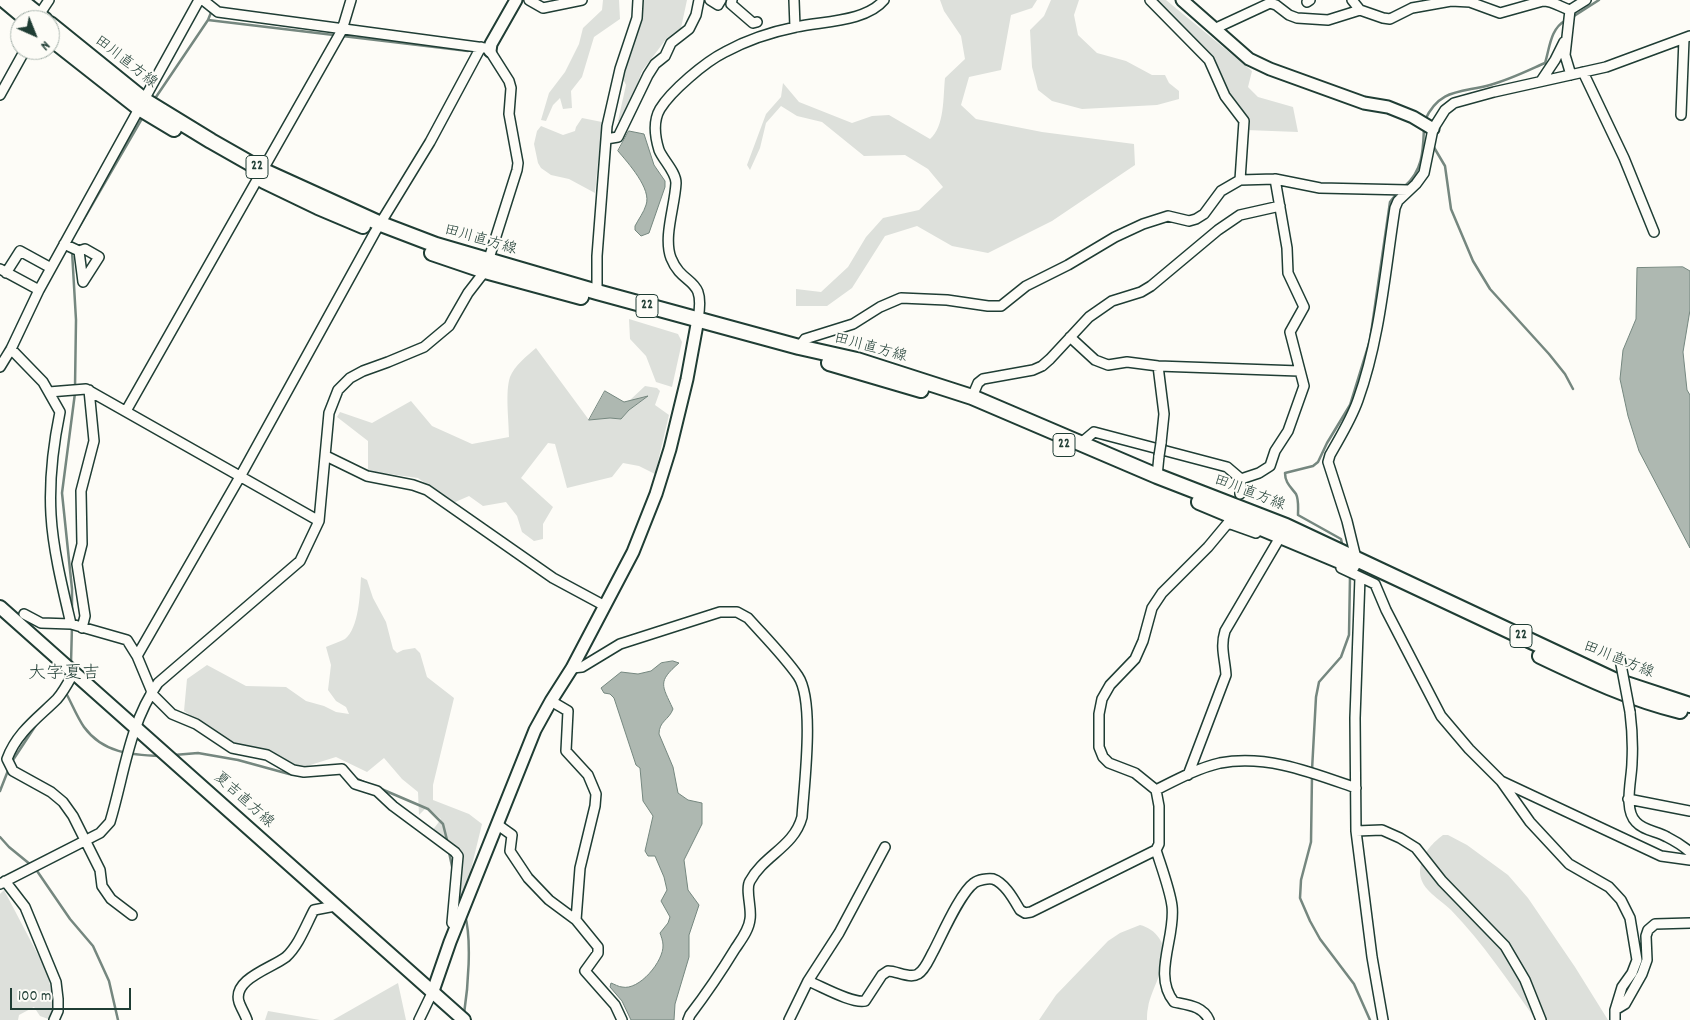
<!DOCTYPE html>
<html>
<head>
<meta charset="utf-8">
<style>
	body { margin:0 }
	#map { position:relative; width:1690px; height:1020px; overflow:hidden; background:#fdfcf7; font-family:Dekko,sans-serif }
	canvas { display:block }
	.north { position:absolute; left:10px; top:10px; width:50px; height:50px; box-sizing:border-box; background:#fdfcf7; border:1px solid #a4b0a9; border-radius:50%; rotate:136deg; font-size:14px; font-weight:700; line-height:20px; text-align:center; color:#1f3d34 }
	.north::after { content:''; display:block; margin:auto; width:18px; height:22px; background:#1f3d34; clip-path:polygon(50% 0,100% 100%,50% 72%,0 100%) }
	.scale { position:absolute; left:10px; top:988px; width:121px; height:22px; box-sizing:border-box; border:2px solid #1f3d34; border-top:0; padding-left:6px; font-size:15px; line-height:18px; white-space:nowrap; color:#1f3d34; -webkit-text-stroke:4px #fdfcf7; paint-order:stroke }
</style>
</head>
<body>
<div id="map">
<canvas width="1690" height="1020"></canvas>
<div class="north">N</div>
<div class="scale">100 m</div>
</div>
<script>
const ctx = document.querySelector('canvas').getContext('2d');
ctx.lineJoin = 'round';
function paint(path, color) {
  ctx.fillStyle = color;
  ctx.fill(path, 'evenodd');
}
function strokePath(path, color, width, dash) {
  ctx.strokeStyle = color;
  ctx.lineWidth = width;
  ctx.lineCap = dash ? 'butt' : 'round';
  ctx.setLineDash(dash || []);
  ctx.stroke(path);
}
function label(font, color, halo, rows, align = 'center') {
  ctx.font = font + ' Dekko,"Klee One",sans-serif';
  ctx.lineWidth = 4;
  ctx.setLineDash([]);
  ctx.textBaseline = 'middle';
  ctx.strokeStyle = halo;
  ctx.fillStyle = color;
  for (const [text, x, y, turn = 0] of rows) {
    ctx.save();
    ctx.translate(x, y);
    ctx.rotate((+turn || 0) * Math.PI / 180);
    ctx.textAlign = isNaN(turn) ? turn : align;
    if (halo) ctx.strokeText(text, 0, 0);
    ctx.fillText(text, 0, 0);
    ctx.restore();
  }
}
paint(new Path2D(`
	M 603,0 L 619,0 L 620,19 L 594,37 L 582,77 L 571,91 L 572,108 L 563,109 L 560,98 L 553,105 L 546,121 L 541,120 L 549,93 L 565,72 L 579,44 L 583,28 L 602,10 Z
	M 641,0 L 687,0 L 681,28 L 667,38 L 642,71 L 623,123 L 618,121 L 626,85 L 621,75 Z
	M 940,0 L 1037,0 L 1032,8 L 1011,15 L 1001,70 L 969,77 L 961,105 L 976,119 L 1042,132 L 1134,144 L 1135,165 L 1052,221 L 988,253 L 952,246 L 917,226 L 885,236 L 852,288 L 827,306 L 796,306 L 796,289 L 821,292 L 848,267 L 866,237 L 883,218 L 919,210 L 943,187 L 928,169 L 905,155 L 864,156 L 822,122 L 797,116 L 781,106 L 766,123 L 760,148 L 750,170 L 747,165 L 766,114 L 781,97 L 783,83 L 799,102 L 852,123 L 872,116 L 889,115 L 930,139 C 945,126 943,97 945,78 L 965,59 L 961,36 L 944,11 Z
	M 1051,0 L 1079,0 L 1074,15 L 1078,35 L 1097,53 L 1126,61 L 1152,75 L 1165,75 L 1169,83 L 1179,91 L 1179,99 L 1157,105 L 1082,109 L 1052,101 L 1038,90 L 1032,67 L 1030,30 L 1044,16 Z
	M 1153,0 L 1166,0 L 1252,71 L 1248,87 L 1258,97 L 1293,107 L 1298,132 L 1246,130 L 1226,91 L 1212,57 Z
	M 582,118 L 602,122 L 595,193 L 569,179 L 551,175 L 541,168 L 538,163 L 534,144 L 537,131 L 541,126 L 563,135 L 575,131 L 576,127 Z
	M 629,319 L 678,334 L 682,342 L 672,387 L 656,382 L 646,356 L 630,339 Z
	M 536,348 L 589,420 L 610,418 L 621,419 L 629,410 L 647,397 L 629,401 L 645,386 L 657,388 L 660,391 L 655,405 L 669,415 L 655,474 L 639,466 L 623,463 L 612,477 L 567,488 L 555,444 L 548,443 L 521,478 L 553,507 L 543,524 L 543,539 L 534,541 L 522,532 L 517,516 L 506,502 L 483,506 L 469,496 L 453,503 L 418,478 L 368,471 L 368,441 L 337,417 L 340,412 L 372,423 L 411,401 L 432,426 L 472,444 L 509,437 C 509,420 505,392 510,377 C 514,366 528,355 536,348 Z
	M 361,577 L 367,580 L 373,598 L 386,622 L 393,649 L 397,653 L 403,650 L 415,648 L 420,653 L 427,677 L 454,698 L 433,785 L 433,800 L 469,814 L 482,824 L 464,898 L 456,901 L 463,854 L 432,831 L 441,819 L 427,807 L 419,815 L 418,792 L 402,779 L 384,758 L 367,772 L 336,757 L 307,766 L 291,764 L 262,748 L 233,745 L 184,711 L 187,679 L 207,665 L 246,686 L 286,687 L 306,701 L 324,706 L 336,712 L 349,714 L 346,707 L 336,701 L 328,690 L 331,665 L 326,647 C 332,644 340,642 345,639 C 359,628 360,594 361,577 Z
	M 1443,835 L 1448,835 L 1467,845 L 1508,875 L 1528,898 L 1575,967 L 1608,1020 L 1536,1020 C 1509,982 1483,943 1451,910 C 1440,899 1421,890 1420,873 C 1420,856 1431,844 1443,835 Z
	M 4,890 L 47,972 L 54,1003 L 51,1020 L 40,1016 L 34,1007 L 19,1015 L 18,1020 L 0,1020 L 0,894 Z
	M 1140,925 C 1148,927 1154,931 1159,938 C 1174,959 1151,986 1148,1008 C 1147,1012 1147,1016 1147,1020 L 1039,1020 L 1056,995 L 1108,941 L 1120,933 Z
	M 398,983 L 406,1020 L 333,1020 Z
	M 268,1011 L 320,1020 L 265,1020 Z`), '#dde0db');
const water = new Path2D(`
	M 629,131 L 644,134 L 654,165 L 665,181 L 665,187 L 649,233 L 641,236 L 635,230 L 635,226 C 638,220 644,212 646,205 C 652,189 628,163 618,151 Z
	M 1683,267 L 1690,271 L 1690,310 L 1683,352 L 1687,390 L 1690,395 L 1690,548 L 1639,451 L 1628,416 L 1620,379 L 1623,350 L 1636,319 L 1637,268 Z
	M 605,391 L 624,402 L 648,396 L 629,410 L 621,419 L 610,418 L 589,420 Z
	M 673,661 L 679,663 C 657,682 662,685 673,709 C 669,720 659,721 659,734 L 673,767 L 678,793 L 688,800 L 702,803 L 702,824 L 684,860 L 688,890 L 699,905 L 689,935 L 689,957 L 675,1004 L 674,1020 L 631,1020 L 622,1001 L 610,987 L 611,983 C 614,984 619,987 622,987 C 639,991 664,961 663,945 C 663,941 661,936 660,933 L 668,923 L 670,917 L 661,901 L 667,890 L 664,877 L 655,856 L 648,856 L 645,851 L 653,816 L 643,801 L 640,768 L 636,765 L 614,698 L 610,694 L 604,693 L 601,688 L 621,672 L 638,674 L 651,671 L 661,663 Z`);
paint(water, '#aeb8b1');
strokePath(water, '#75877f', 1);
strokePath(new Path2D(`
	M 1571,18 L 1599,0
	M 208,20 L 468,51
	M 154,100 L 208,20 L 212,10
	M 1425,120 C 1440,88 1461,93 1490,85 C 1509,80 1527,71 1545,63 C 1550,47 1550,29 1566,20
	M 1432,144 L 1445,166 L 1451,209 L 1473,261 L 1490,289 L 1549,354 L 1565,374 L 1573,389
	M 1405,186 C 1423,170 1423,151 1424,128
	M 78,229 L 144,115
	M 72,251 L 76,320 L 75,387
	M 1343,548 L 1341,539 L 1298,515 C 1298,509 1299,500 1296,494 C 1291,487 1285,483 1285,473 L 1313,466 L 1318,462 L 1327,443 L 1350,405 L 1370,340 L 1390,202 L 1397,193
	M 72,613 L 72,589 L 62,493 L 75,393
	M 71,663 L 72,626
	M 66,693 C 72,704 77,717 84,727 C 103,753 131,755 161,756
	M 174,755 L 198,753 L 238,760 L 289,774 L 298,775
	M 11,763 L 38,722
	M 1312,770 L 1316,697 L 1319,682 L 1341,657 L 1349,635 L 1350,576
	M 1312,775 L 1311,842 L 1301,880 L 1300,898 L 1310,921 L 1320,939 L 1354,984 L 1370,1020
	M 355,778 L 368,784
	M 379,788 L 428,809 L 443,824 L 448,844
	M 0,791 L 9,768
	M 0,837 L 9,847 L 31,865
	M 449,852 L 453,871
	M 35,868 L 70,919 L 93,946 L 109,981 L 118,1020
	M 464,1014 C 468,988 472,940 465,915`), '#75877f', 2.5);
const minor = new Path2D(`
	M 203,0 L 218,12 L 485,48
	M 529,0 L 543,8 L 582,0
	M 710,0 L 718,5 L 721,0
	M 732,0 L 731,4 L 753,23 L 757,22
	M 794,0 L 795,27
	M 1150,0 L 1209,60 L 1225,96 L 1244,121 L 1240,180
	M 1352,0 L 1360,10
	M 1307,2 L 1310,0
	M 38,19 L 39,15 L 49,0
	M 1214,29 L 1270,3 L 1276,5 L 1289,15 L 1297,18 L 1328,20 L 1360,10 L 1383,18 L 1390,19 L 1412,8 L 1451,1 L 1470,2 L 1500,13 L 1543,1 C 1553,1 1560,7 1570,10
	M 1583,72 L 1624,158 L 1654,232
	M 1571,75 L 1565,55 L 1570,10 L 1586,0
	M 1541,81 L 1555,60 L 1564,42
	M 0,95 L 25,50
	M 1681,115 L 1684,39
	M 606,139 L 618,137 L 648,75 L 655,64 L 665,56 L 671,43 L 689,29 L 696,15 L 699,0
	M 64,244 L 79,251 L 85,249 L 99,257 L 83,282 L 79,251
	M 0,269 L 39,290
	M 6,273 L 20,251 L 51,268
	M 597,292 L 597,256 L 607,126 L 620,69 L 637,18 L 638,0
	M 698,319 C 706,275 683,288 671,258 C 663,237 675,206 676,183 C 676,172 663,160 659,150 C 655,137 653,121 660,109 C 671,91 705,62 725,52 C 747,40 771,32 796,27 C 822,21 866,22 884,0
	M 1070,337 L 1095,360 L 1108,365 L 1127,362 L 1158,366 L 1299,371
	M 799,347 L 805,339 L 853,324 L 880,307 L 901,298 L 947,300 L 988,306 L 1001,306 L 1026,286 L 1068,265 L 1115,237 L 1143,224 L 1168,216 L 1189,221 L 1196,219 L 1204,214 L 1221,191 L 1240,180 L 1275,179 L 1320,188 L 1408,190
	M 11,349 L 43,382 L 60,412 C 53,446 49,480 51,515 C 53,550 63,590 71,624
	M 1158,366 L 1164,414 L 1161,443
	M 0,367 L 11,349 L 39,290 L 199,0
	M 49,392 L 86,389 L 319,521
	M 972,397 L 978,383 L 983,379 L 1033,370 L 1042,366 L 1050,359 L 1089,317 L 1112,301 L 1141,292 L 1151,286 L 1218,230 L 1240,215 L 1280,206
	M 126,411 L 342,30 L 351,0
	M 1081,443 L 1094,432 L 1227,467 L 1241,479
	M 326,456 L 367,476 L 413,485 L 427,490 L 553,578 L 605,606
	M 1157,476 L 1159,456
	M 1240,494 L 1241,479 L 1259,473 L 1270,466 L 1275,451 L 1288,431 L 1304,386 L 1290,332 L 1304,307 L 1288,273 L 1287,248 L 1275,179
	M 1228,523 L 1256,533
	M 1356,558 L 1347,521 L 1328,462 L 1330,455 C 1340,437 1351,420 1358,400 C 1380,339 1385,272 1395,208 L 1398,201 L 1416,184 L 1424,173 L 1433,129 L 1445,110 L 1454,103 L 1494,92 L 1606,67 L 1690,36
	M 1341,568 L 1375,584 L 1386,610 L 1441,716 L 1469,749 L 1501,781 L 1530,822 L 1569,864 L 1609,887 L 1621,900 L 1630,918 L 1637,960 L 1632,973 L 1622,987 L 1615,1010 L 1615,1020
	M 1360,577 L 1355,718 L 1356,831 L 1372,957 L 1383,1020
	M 24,614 L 41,623 L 71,624 L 127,640 L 137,656 L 152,692
	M 82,628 L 85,616 L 77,564 L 82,544 L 81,491 L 94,441 L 89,390
	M 137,656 L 241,475 L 375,232 L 430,142 L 481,47
	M 572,668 L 582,667 L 620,644 L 720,612 L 737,612 L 748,618 C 765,637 784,656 798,676 C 815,701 804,785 802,817 C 794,847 764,855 750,881 C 745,889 752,908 750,919 C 749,930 741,940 735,949 C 721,972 706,994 690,1015 L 688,1020
	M 74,672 C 69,681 64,691 57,699 C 38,718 17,732 7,759 L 13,771 L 51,792 L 63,802 L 73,816 L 100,870 L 102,886 L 111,899 L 132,915
	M 151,693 L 172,714 L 196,724 L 232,748 L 267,755 L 293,770 L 304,772 L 342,769 L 355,784 L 377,791 L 393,806 L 455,852 L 458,856 L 452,923 L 456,927
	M 551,701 L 568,711 L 566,751 L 588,775 L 596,794 L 595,806 L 580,868 L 576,920
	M 1630,712 C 1632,728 1633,745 1632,762 C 1632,779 1623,809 1636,822 C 1644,831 1657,831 1667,837 C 1675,841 1683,846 1690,852
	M 1188,775 L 1226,675 C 1225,659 1220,647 1225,631 L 1279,539
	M 1501,781 L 1661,856 L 1690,860
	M 1156,790 C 1176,780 1198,768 1220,763 C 1267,754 1313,773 1356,788
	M 1628,799 L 1690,811
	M 498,825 L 512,835 L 510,851 L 528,878 L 549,900 L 576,920 L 598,947 L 598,953 L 585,971 L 615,1005 L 622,1020
	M 1356,831 L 1382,830 L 1400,838 L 1416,848 L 1442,881 L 1505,946 L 1525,980 L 1541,1020
	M 5,881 L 25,907 L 56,982 L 58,999 L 58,1011 L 54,1020
	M 0,884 L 100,833 L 110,822 C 124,776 129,724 158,683 L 300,561 L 319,521 L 329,413 L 338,390 L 350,378 L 363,371 L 388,362 L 424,347 L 449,326 L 468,293 L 485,271 L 517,170 L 518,163 L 509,114 L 511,88 L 509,81 L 490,51
	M 808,981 C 821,986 852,1004 865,1001 L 882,975 L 888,971 C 897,971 910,979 918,974 C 925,970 929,959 933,952 C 942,935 960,893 974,883 C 978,880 988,878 993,879 C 1005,883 1014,900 1020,910 L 1025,913 L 1031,912 L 1156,850
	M 1615,1010 L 1625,1004 L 1642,974 L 1647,960 L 1646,936 L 1648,930 L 1655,924 L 1690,923
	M 247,1020 C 245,1014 241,1008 239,1002 C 232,979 272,968 286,957 C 299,945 306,925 314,910 L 335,906
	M 419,1020 L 433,991
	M 789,1020 L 808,981 L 839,933 L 885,847
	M 1209,1020 C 1203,1006 1188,1005 1174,1002 C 1152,975 1176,937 1172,906 C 1170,890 1161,866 1156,850 L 1159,844 L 1159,806 L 1156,790 L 1135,773 L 1109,763 L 1103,757 L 1099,747 L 1099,714 L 1102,699 L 1110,685 L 1135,659 L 1143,641 L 1152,608 L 1162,593 L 1208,547 L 1228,523 L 1230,518`);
const tertiary = new Path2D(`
	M 1182,0 L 1249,59 L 1270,69 L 1364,103 L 1388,107 L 1413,117 L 1433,129
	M 490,51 L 491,44 L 516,0
	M 433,991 L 450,942 L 535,730 L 551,701 L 572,668 L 633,552 L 656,494 L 670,449 L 687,379 L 698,319`);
const secondary = new Path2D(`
	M 0,607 L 464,1020`);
const primary = new Path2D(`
	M 4,0 L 28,20
	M 20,0 L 45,20
	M 50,24 L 144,100 L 211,141 L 262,170 L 381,224 L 436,245 L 597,292 L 799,347 L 857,360 L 972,397 L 1157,476 L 1286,526 L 1614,680 L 1690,705
	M 50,38 L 139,108 L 174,129
	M 264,181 L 318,207 L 363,226
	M 432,253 L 485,271 L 581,297
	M 829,363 L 921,390
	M 1199,502 L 1352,566
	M 1540,656 C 1586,678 1631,699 1680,711`);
strokePath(minor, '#1f3d34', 12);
strokePath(tertiary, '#1f3d34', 15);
strokePath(secondary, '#1f3d34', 16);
strokePath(primary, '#1f3d34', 18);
strokePath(minor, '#fdfcf7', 9);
strokePath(tertiary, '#fdfcf7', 11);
strokePath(secondary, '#fdfcf7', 12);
strokePath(primary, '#fdfcf7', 14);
const minorBridge = new Path2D(`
	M 1159,456 L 1161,443
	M 1619,654 L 1630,712`);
strokePath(minorBridge, '#1f3d34', 12, []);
strokePath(minorBridge, '#fdfcf7', 9);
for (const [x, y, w] of [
	[257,167,22],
	[647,306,22],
	[1064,445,22],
	[1521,636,22]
]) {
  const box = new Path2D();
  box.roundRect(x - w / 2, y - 11.5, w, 23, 4);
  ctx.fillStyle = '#fdfcf7';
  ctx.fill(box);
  strokePath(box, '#1f3d34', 1);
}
label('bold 14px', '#1f3d34', null, [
	["22",257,167],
	["22",647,306],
	["22",1064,445],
	["22",1521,636]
]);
label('15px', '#1f3d34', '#fdfcf7', [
	["田川直方線",125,63,38],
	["田川直方線",480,241,16],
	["田川直方線",870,349,15],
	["田川直方線",1249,494,21],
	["田川直方線",1618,661,22],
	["夏吉直方線",243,801,42]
]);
label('18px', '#1f3d34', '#fdfcf7', [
	["大字夏吉",64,676]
]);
</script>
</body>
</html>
